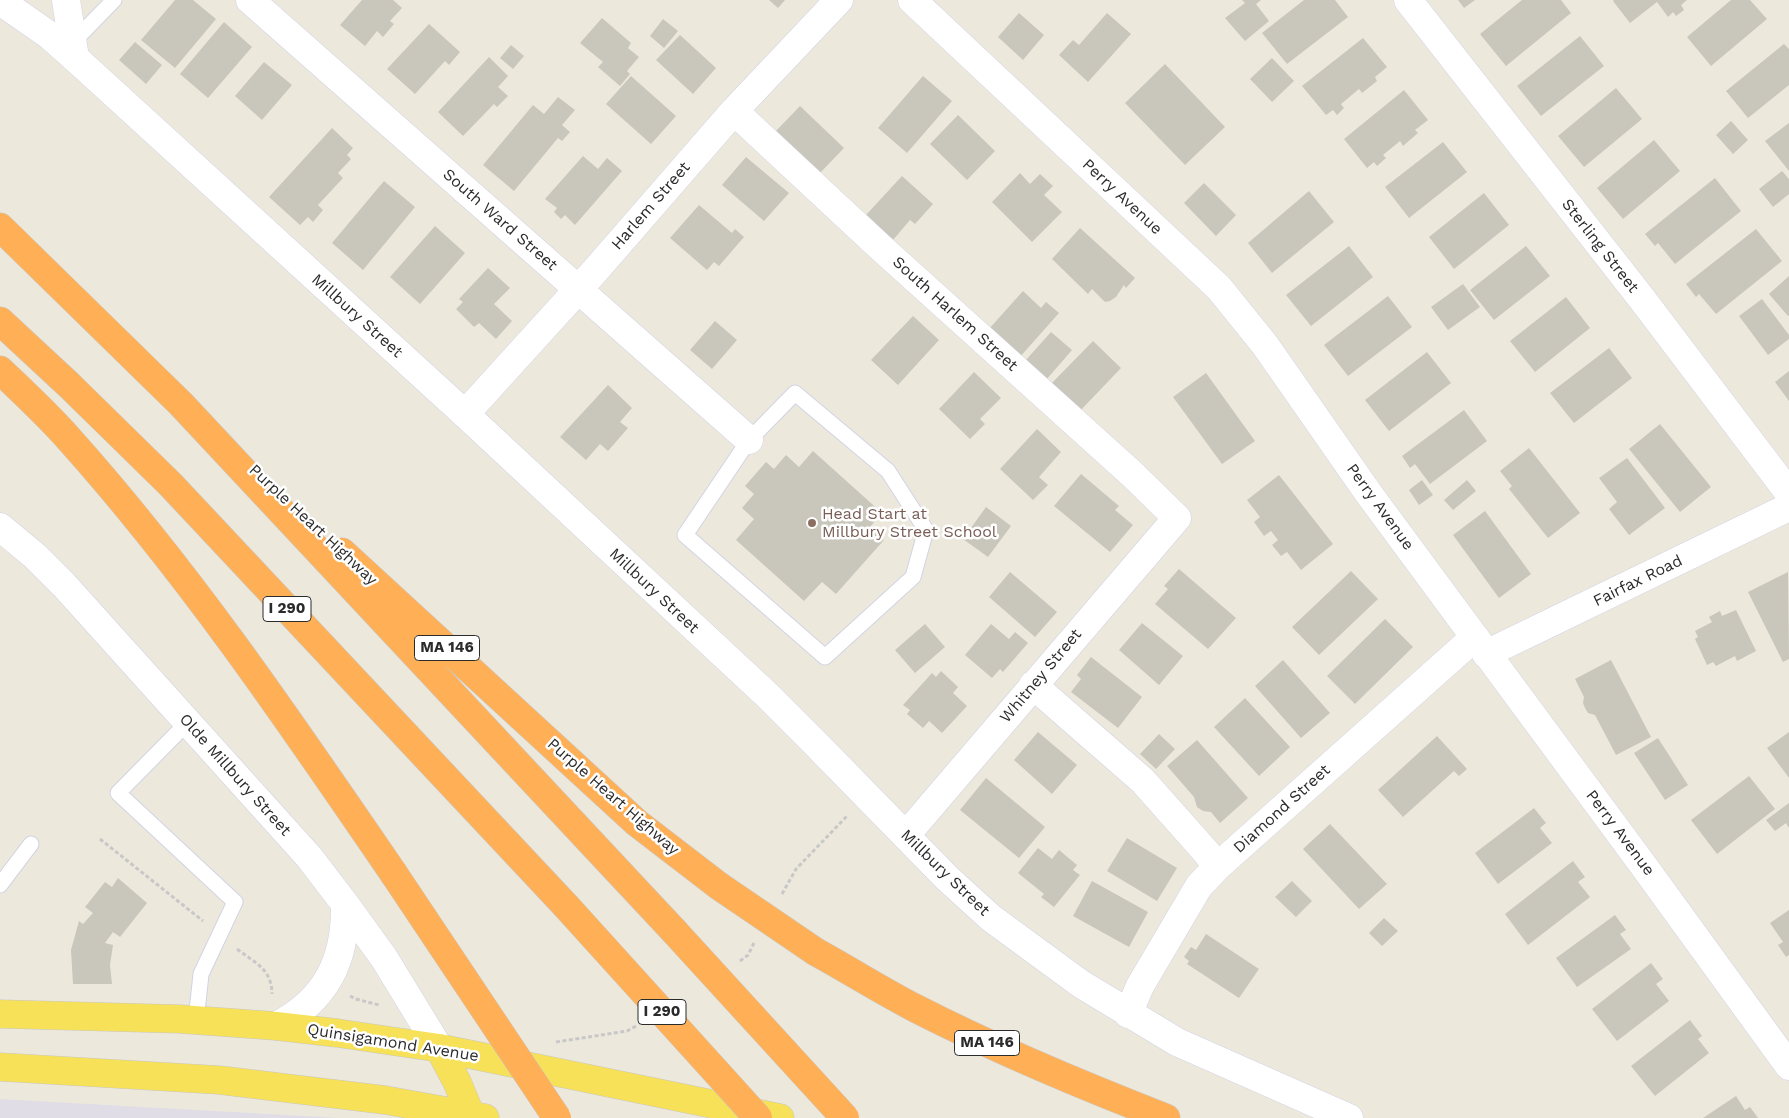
<!DOCTYPE html>
<html>
<head>
<meta charset="utf-8">
<style>
	body { margin:0 }
	canvas { display:block; background:#ede8dc }
</style>
</head>
<body>
<canvas width="1789" height="1118"></canvas>
<script>
const ctx = document.querySelector('canvas').getContext('2d');
ctx.lineJoin = 'round';
function paint(path, color) {
  ctx.fillStyle = color;
  ctx.fill(path, 'evenodd');
}
function strokePath(path, color, width, dash) {
  ctx.strokeStyle = color;
  ctx.lineWidth = width;
  ctx.lineCap = dash ? 'butt' : 'round';
  ctx.setLineDash(dash || []);
  ctx.stroke(path);
}
function label(font, color, halo, rows, align = 'center') {
  ctx.font = font + ' "Work Sans",sans-serif';
  ctx.lineWidth = 5;
  ctx.setLineDash([]);
  ctx.textBaseline = 'middle';
  ctx.strokeStyle = halo;
  ctx.fillStyle = color;
  for (const [text, x, y, turn = 0] of rows) {
    ctx.save();
    ctx.translate(x, y);
    ctx.rotate((+turn || 0) * Math.PI / 180);
    ctx.textAlign = isNaN(turn) ? turn : align;
    if (halo) ctx.strokeText(text, 0, 0);
    ctx.fillText(text, 0, 0);
    ctx.restore();
  }
}
paint(new Path2D(`
	M 0,1099 L 340,1118 L 0,1118 Z`), '#e0dde6');
paint(new Path2D(`
	M 175,0 L 193,0 L 216,19 L 175,68 L 141,40 Z
	M 362,0 L 393,0 L 402,8 L 390,21 L 394,24 L 383,37 L 377,31 L 365,46 L 340,25 Z
	M 769,0 L 785,0 L 778,8 Z
	M 1242,0 L 1261,0 L 1256,4 L 1269,21 L 1245,41 L 1225,18 L 1245,3 Z
	M 1304,0 L 1335,0 L 1348,17 L 1287,64 L 1262,33 Z
	M 1458,0 L 1475,0 L 1464,8 Z
	M 1522,0 L 1561,0 L 1571,13 L 1506,66 L 1480,34 Z
	M 1614,0 L 1687,0 L 1681,5 L 1684,10 L 1676,16 L 1673,12 L 1668,17 L 1657,2 L 1630,23 L 1613,1 Z
	M 1731,0 L 1750,0 L 1767,19 L 1711,66 L 1687,37 Z
	M 1019,13 L 1044,35 L 1023,60 L 998,37 Z
	M 1107,13 L 1131,34 L 1088,82 L 1059,55 L 1073,40 L 1079,45 Z
	M 602,18 L 631,43 L 628,48 L 639,57 L 627,71 L 630,74 L 620,86 L 598,67 L 603,62 L 580,43 Z
	M 663,19 L 678,31 L 664,48 L 650,36 Z
	M 224,22 L 252,47 L 208,98 L 180,74 Z
	M 429,24 L 460,52 L 449,65 L 445,61 L 415,94 L 387,69 Z
	M 680,35 L 716,68 L 693,94 L 656,60 Z
	M 1580,36 L 1604,66 L 1541,116 L 1517,86 Z
	M 1363,38 L 1387,67 L 1375,77 L 1377,81 L 1362,93 L 1359,89 L 1341,104 L 1344,108 L 1337,115 L 1333,110 L 1326,115 L 1302,86 Z
	M 135,42 L 162,65 L 146,84 L 119,60 Z
	M 1784,44 L 1789,49 L 1789,85 L 1748,118 L 1726,91 Z
	M 511,45 L 524,56 L 513,69 L 500,58 Z
	M 489,57 L 508,76 L 498,87 L 508,96 L 497,107 L 494,104 L 463,136 L 438,112 Z
	M 1272,58 L 1294,81 L 1272,102 L 1250,79 Z
	M 264,62 L 292,85 L 262,120 L 235,96 Z
	M 1165,64 L 1225,127 L 1185,165 L 1125,103 Z
	M 631,76 L 676,116 L 651,144 L 606,104 Z
	M 923,76 L 952,101 L 907,153 L 878,128 Z
	M 1616,88 L 1642,119 L 1584,167 L 1558,136 Z
	M 1404,90 L 1428,120 L 1415,130 L 1418,133 L 1403,146 L 1400,141 L 1383,155 L 1386,158 L 1377,166 L 1374,162 L 1367,168 L 1344,139 Z
	M 558,97 L 575,110 L 562,125 L 570,132 L 562,141 L 558,138 L 514,191 L 483,165 L 533,105 L 544,114 Z
	M 800,106 L 844,148 L 819,174 L 775,132 Z
	M 958,115 L 995,151 L 967,180 L 930,144 Z
	M 1731,121 L 1748,140 L 1733,154 L 1716,135 Z
	M 1789,123 L 1789,171 L 1765,141 Z
	M 332,128 L 353,148 L 347,155 L 351,159 L 338,173 L 343,178 L 318,205 L 323,210 L 313,222 L 308,217 L 300,225 L 269,197 Z
	M 1654,140 L 1680,171 L 1623,219 L 1597,188 Z
	M 1443,142 L 1467,172 L 1409,218 L 1385,187 Z
	M 583,156 L 598,169 L 607,158 L 622,171 L 575,225 L 565,215 L 561,219 L 554,212 L 557,208 L 545,199 Z
	M 746,157 L 789,193 L 764,221 L 722,185 Z
	M 1782,171 L 1789,179 L 1789,194 L 1773,207 L 1759,189 Z
	M 1020,173 L 1030,184 L 1040,174 L 1053,186 L 1044,195 L 1062,212 L 1032,242 L 992,202 Z
	M 902,176 L 933,204 L 915,224 L 910,220 L 893,240 L 866,215 Z
	M 1715,178 L 1741,211 L 1675,264 L 1658,243 L 1655,246 L 1645,234 Z
	M 384,181 L 415,207 L 363,270 L 332,243 Z
	M 1204,183 L 1236,215 L 1216,236 L 1184,203 Z
	M 1309,191 L 1334,222 L 1272,273 L 1248,243 Z
	M 1484,193 L 1509,225 L 1454,269 L 1429,237 Z
	M 699,205 L 732,233 L 735,229 L 744,237 L 719,266 L 714,262 L 707,270 L 670,238 Z
	M 435,226 L 465,253 L 420,304 L 390,277 Z
	M 1080,228 L 1135,278 L 1126,288 L 1124,285 L 1116,297 L 1110,301 L 1105,302 L 1092,289 L 1088,294 L 1052,259 Z
	M 1756,229 L 1782,261 L 1716,314 L 1699,294 L 1696,297 L 1686,284 Z
	M 1349,246 L 1373,277 L 1311,326 L 1286,295 Z
	M 1526,246 L 1550,276 L 1494,320 L 1470,290 Z
	M 488,268 L 510,288 L 494,304 L 512,321 L 496,339 L 479,323 L 474,327 L 456,309 L 463,302 L 459,299 Z
	M 1789,276 L 1789,315 L 1788,316 L 1769,294 Z
	M 1463,284 L 1480,307 L 1448,330 L 1431,307 Z
	M 1023,291 L 1041,308 L 1046,302 L 1059,313 L 1019,358 L 988,330 Z
	M 1388,296 L 1412,327 L 1348,376 L 1324,345 Z
	M 1566,297 L 1590,328 L 1535,372 L 1510,341 Z
	M 1762,299 L 1789,335 L 1789,339 L 1768,355 L 1739,316 Z
	M 913,316 L 939,340 L 898,385 L 871,360 Z
	M 715,321 L 737,340 L 712,369 L 690,350 Z
	M 1051,332 L 1072,350 L 1046,380 L 1025,361 Z
	M 1093,341 L 1121,368 L 1079,412 L 1050,385 Z
	M 1609,348 L 1632,378 L 1574,423 L 1550,393 Z
	M 1427,352 L 1451,383 L 1389,431 L 1365,400 Z
	M 1789,371 L 1789,401 L 1775,382 Z
	M 974,372 L 1001,398 L 980,419 L 985,424 L 970,439 L 939,409 Z
	M 1206,373 L 1255,441 L 1222,464 L 1173,397 Z
	M 608,385 L 632,408 L 620,422 L 628,428 L 608,451 L 600,444 L 586,460 L 560,437 Z
	M 1464,410 L 1487,441 L 1430,484 L 1415,464 L 1410,468 L 1402,456 Z
	M 1660,424 L 1711,487 L 1680,512 L 1629,449 Z
	M 1037,429 L 1061,452 L 1039,477 L 1048,485 L 1033,500 L 1000,469 Z
	M 1529,448 L 1580,513 L 1548,538 L 1509,489 L 1512,486 L 1500,471 Z
	M 813,451 L 882,513 L 870,527 L 884,540 L 836,594 L 822,582 L 804,601 L 736,540 L 754,519 L 742,508 L 754,494 L 745,486 L 766,462 L 774,469 L 786,455 L 799,467 Z
	M 1627,458 L 1665,508 L 1629,535 L 1609,509 L 1617,502 L 1599,478 Z
	M 1081,474 L 1119,506 L 1115,510 L 1133,525 L 1110,552 L 1054,506 Z
	M 1279,475 L 1333,544 L 1301,570 L 1287,552 L 1281,556 L 1272,545 L 1278,540 L 1271,531 L 1264,536 L 1254,522 L 1260,517 L 1247,500 Z
	M 1422,480 L 1433,495 L 1419,505 L 1409,490 Z
	M 1467,480 L 1476,491 L 1453,510 L 1444,500 Z
	M 986,507 L 1011,526 L 988,557 L 963,539 Z
	M 1485,511 L 1531,574 L 1499,598 L 1453,535 Z
	M 1179,569 L 1236,618 L 1208,649 L 1155,604 L 1168,589 L 1164,586 Z
	M 1351,571 L 1378,599 L 1319,655 L 1292,627 Z
	M 1010,572 L 1057,612 L 1035,637 L 989,597 Z
	M 1788,572 L 1789,659 L 1783,662 L 1748,592 Z
	M 1736,610 L 1756,651 L 1737,661 L 1735,656 L 1716,666 L 1713,662 L 1707,665 L 1695,639 L 1698,637 L 1695,631 L 1712,622 L 1709,617 L 1720,611 L 1722,616 Z
	M 1385,619 L 1413,647 L 1355,704 L 1327,676 Z
	M 1142,623 L 1183,656 L 1159,685 L 1119,650 Z
	M 925,624 L 945,647 L 915,673 L 895,650 Z
	M 991,624 L 1009,639 L 1015,632 L 1028,643 L 1003,672 L 1000,669 L 992,678 L 965,655 Z
	M 1091,657 L 1142,697 L 1118,728 L 1071,692 L 1081,679 L 1077,675 Z
	M 1283,660 L 1330,713 L 1301,738 L 1255,686 Z
	M 1611,660 L 1651,737 L 1616,755 L 1595,715 L 1588,713 L 1585,708 L 1583,703 L 1584,697 L 1575,679 Z
	M 941,671 L 958,687 L 953,693 L 967,706 L 942,733 L 929,721 L 923,728 L 907,714 L 910,710 L 903,705 L 932,673 L 936,677 Z
	M 1245,698 L 1290,747 L 1259,776 L 1214,727 Z
	M 1038,732 L 1077,765 L 1052,794 L 1014,760 Z
	M 1789,732 L 1789,778 L 1767,748 Z
	M 1159,734 L 1175,749 L 1156,769 L 1140,754 Z
	M 1437,736 L 1467,769 L 1459,776 L 1454,771 L 1403,817 L 1378,790 Z
	M 1658,738 L 1688,785 L 1665,800 L 1634,753 Z
	M 1197,740 L 1248,798 L 1220,823 L 1211,812 L 1203,811 L 1197,807 L 1194,797 L 1167,766 Z
	M 1749,776 L 1775,809 L 1717,854 L 1691,820 Z
	M 986,778 L 1045,827 L 1019,858 L 960,810 Z
	M 1789,803 L 1789,828 L 1786,823 L 1775,831 L 1766,820 Z
	M 1534,808 L 1546,823 L 1540,828 L 1552,843 L 1498,884 L 1475,853 Z
	M 1330,824 L 1387,884 L 1359,909 L 1303,849 Z
	M 1127,838 L 1177,868 L 1157,901 L 1107,871 Z
	M 1038,848 L 1052,859 L 1059,850 L 1077,865 L 1073,870 L 1080,875 L 1054,907 L 1041,897 L 1044,894 L 1018,873 Z
	M 1573,861 L 1585,877 L 1578,882 L 1590,897 L 1528,945 L 1505,914 Z
	M 118,878 L 147,903 L 120,937 L 113,932 L 105,943 L 113,945 L 110,965 L 112,984 L 73,984 L 71,950 L 79,921 L 83,924 L 93,913 L 85,907 L 105,882 L 112,887 Z
	M 1092,881 L 1148,912 L 1129,947 L 1073,916 Z
	M 1292,881 L 1312,901 L 1296,917 L 1275,897 Z
	M 1789,910 L 1789,955 L 1786,957 L 1778,945 L 1783,942 L 1770,923 Z
	M 1615,915 L 1626,930 L 1620,934 L 1631,949 L 1577,987 L 1556,958 Z
	M 1384,918 L 1398,931 L 1382,946 L 1369,933 Z
	M 1206,934 L 1259,969 L 1239,998 L 1187,964 L 1189,961 L 1184,957 L 1191,947 L 1196,950 Z
	M 1651,963 L 1663,979 L 1656,984 L 1669,1001 L 1617,1041 L 1592,1009 Z
	M 1690,1020 L 1702,1036 L 1698,1039 L 1709,1053 L 1655,1096 L 1631,1066 Z
	M 1736,1096 L 1745,1110 L 1750,1107 L 1758,1118 L 1703,1118 Z`), '#c9c6bb');
const service = new Path2D(`
	M 73,42 L 114,0
	M 795,393 L 888,471 L 926,530 L 913,577 L 825,657 L 685,535 L 749,440 Z
	M 188,722 L 118,793 L 235,902 L 201,974 L 196,1021
	M 0,885 L 31,844`);
const minor = new Path2D(`
	M 66,0 L 75,58
	M 250,0 L 749,440
	M 912,0 L 1219,288 L 1265,345 L 1369,494 L 1643,865 L 1789,1066
	M 1408,0 L 1642,299 L 1789,493
	M 734,111 L 879,246 L 1132,474 L 1177,518 L 906,835
	M 465,414 L 594,272 L 734,111 L 839,0
	M 1486,654 L 1789,507
	M 1033,685 L 1143,781 L 1206,852 L 1217,867
	M 1128,1014 L 1140,986 L 1199,886 L 1217,867 L 1475,637`);
const secondary = new Path2D(`
	M 0,1 L 49,35 L 75,58 L 465,414 L 767,695 L 817,745 L 947,878 L 991,918 L 1081,984 L 1177,1042 L 1349,1118
	M 0,527 L 35,556 L 64,585 L 309,857 L 345,904 L 384,958 L 439,1048
	M 276,1026 C 327,1000 346,959 345,904`);
const primary = new Path2D(`
	M 0,1014 L 180,1019 L 276,1026 L 337,1033 L 439,1048 L 780,1118
	M 439,1048 L 457,1082 L 472,1118
	M 0,1067 L 219,1080 L 385,1100 L 485,1118`);
const motorway = new Path2D(`
	M 0,227 L 181,404 L 674,931
	M 0,321 L 69,385 L 171,485 L 566,906
	M 0,370 C 23,392 48,415 69,439 C 190,574 292,725 394,874
	M 342,552 L 637,823 L 719,886
	M 816,952 C 849,970 882,991 915,1008 C 997,1050 1081,1085 1166,1118`);
strokePath(service, '#d2d3e4', 17);
strokePath(minor, '#d2d3e4', 29);
strokePath(secondary, '#d2d3e4', 29);
strokePath(primary, '#c8c8c8', 29);
strokePath(motorway, '#c8c8c8', 29);
strokePath(new Path2D(`
	M 100,839 L 203,921
	M 782,894 L 796,869 L 848,815
	M 237,949 C 255,963 272,969 272,994
	M 740,961 L 748,955 L 754,943
	M 350,996 L 356,999 L 379,1005
	M 556,1042 L 627,1031 L 638,1025`), '#c8c8c8', 3, [4, 2.5]);
strokePath(service, '#fff', 15);
strokePath(minor, '#fff', 28);
strokePath(secondary, '#fff', 28);
strokePath(primary, '#f6e159', 28);
strokePath(motorway, '#ffb056', 28);
const motorwayBridge = new Path2D(`
	M 394,874 L 557,1118
	M 719,886 L 816,952
	M 566,906 L 758,1118
	M 674,931 L 845,1118`);
strokePath(motorwayBridge, '#c8c8c8', 29, []);
strokePath(motorwayBridge, '#ffb056', 28);
for (const [x, y, r, color] of [
	[812,523,5,"#8d6e63"]
]) {
  const dot = new Path2D();
  dot.arc(x, y, r, 0, 2 * Math.PI);
  ctx.fillStyle = color;
  ctx.fill(dot);
  strokePath(dot, '#fff', 2);
}
for (const [x, y, w] of [
	[287,609,48],
	[447,648,65],
	[662,1012,48],
	[987,1043,65]
]) {
  const box = new Path2D();
  box.roundRect(x - w / 2, y - 12.5, w, 25, 4);
  ctx.fillStyle = '#fff';
  ctx.fill(box);
  strokePath(box, '#2b2b2b', 1);
}
label('bold 15px', '#2b2b2b', null, [
	["I 290",287,609],
	["MA 146",447,648],
	["I 290",662,1012],
	["MA 146",987,1043]
]);
label('16px', '#2b2b2b', '#fff', [
	["Perry Avenue",1122,197,43],
	["Harlem Street",651,206,-49],
	["South Ward Street",500,220,41],
	["Sterling Street",1600,246,52],
	["South Harlem Street",955,314,42],
	["Millbury Street",357,316,42],
	["Perry Avenue",1380,507,54],
	["Purple Heart Highway",313,525,43],
	["Fairfax Road",1638,581,-26],
	["Millbury Street",654,591,43],
	["Whitney Street",1041,676,-50],
	["Olde Millbury Street",235,775,48],
	["Purple Heart Highway",613,797,41],
	["Diamond Street",1282,809,-42],
	["Perry Avenue",1620,833,53],
	["Millbury Street",945,873,44],
	["Quinsigamond Avenue",393,1043,9]
]);
label('16px', '#785e54', '#fff', [
	["Head Start at",822,514],
	["Millbury Street School",822,532]
], 'left');
</script>
</body>
</html>
